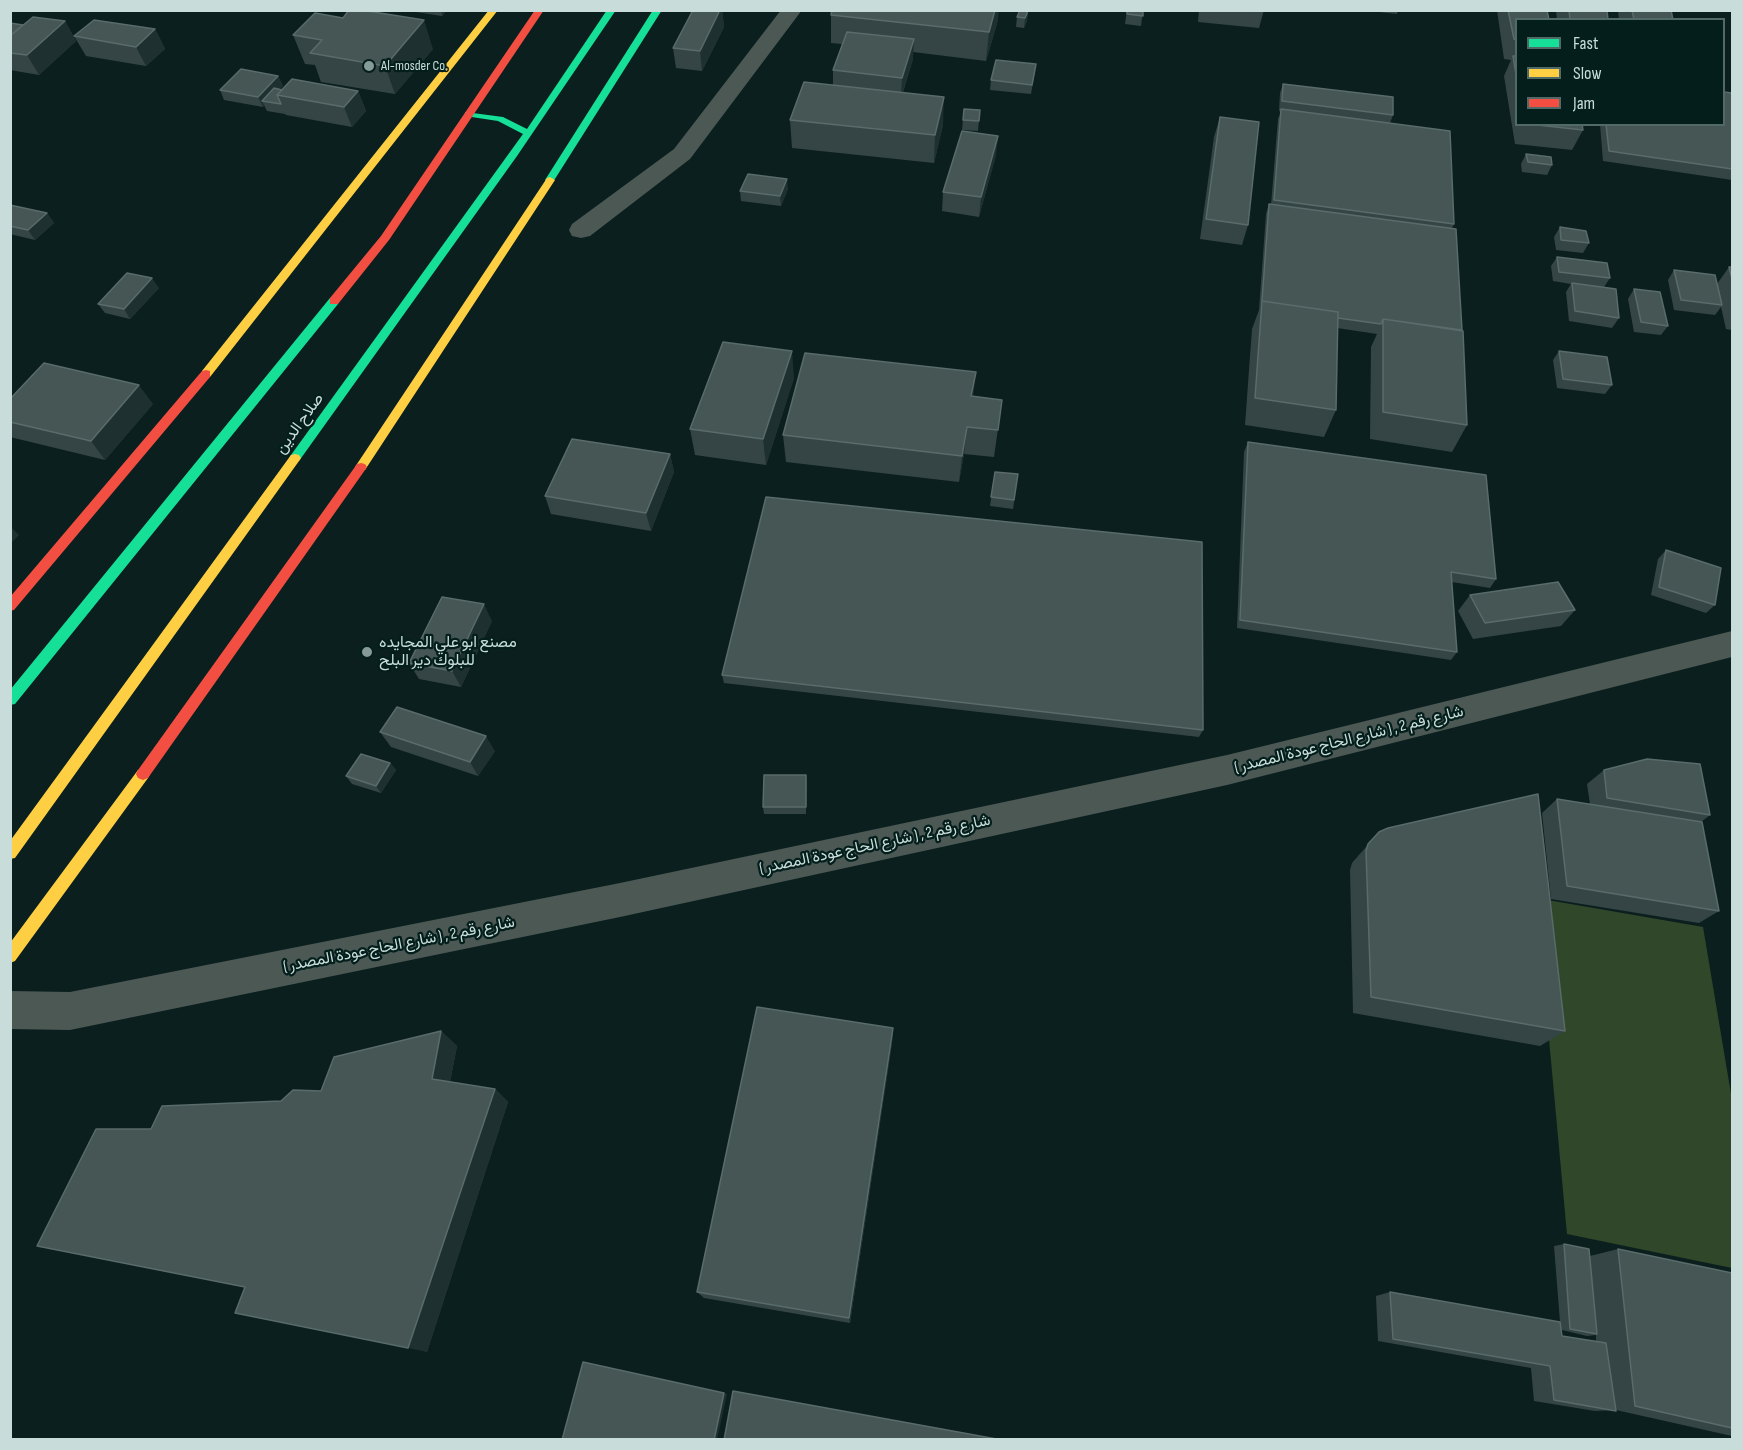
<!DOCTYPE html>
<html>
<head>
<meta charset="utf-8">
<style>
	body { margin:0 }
	#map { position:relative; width:1743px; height:1450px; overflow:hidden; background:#0b201e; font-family:"Sofia Sans Condensed",sans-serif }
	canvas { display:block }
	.frame { position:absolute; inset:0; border:12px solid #c8dcd9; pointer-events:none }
	.legend { position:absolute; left:1515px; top:18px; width:210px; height:108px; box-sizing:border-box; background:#031e1b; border:2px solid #526a67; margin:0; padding:8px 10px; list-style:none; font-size:18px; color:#c8dcd9 }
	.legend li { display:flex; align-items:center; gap:12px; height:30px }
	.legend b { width:30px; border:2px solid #526a67 }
</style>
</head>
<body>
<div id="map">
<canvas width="1743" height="1450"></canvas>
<div class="frame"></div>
<ul class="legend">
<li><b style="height:8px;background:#16e098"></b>Fast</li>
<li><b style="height:8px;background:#ffcf43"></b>Slow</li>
<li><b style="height:8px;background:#f24e42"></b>Jam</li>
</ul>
</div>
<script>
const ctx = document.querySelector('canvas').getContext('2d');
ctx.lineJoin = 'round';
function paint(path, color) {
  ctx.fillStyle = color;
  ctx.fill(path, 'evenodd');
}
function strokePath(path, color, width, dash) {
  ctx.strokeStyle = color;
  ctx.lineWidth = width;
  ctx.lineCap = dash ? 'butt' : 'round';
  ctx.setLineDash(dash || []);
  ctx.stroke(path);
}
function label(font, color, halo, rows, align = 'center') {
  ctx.font = font + ' "Sofia Sans Condensed",Vazirmatn,sans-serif';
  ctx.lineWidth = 4.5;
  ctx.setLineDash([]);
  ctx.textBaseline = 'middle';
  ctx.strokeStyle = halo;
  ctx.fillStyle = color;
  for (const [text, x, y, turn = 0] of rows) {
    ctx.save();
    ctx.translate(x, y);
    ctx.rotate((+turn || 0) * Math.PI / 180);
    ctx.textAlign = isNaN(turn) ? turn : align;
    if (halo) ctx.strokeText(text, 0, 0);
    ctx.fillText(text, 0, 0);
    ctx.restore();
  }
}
paint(new Path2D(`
	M 1536,898 L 1703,927 L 1732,1100 L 1732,1268 L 1567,1234 Z`), '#31472a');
paint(new Path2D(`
	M 781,10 L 802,10 L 690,159 L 590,236 L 581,238 L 572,236 L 569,230 L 572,224 L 674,149 Z
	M 1732,631 L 1732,657 L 1227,785 L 620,917 L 70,1030 L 10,1029 L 10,991 L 70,992 L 620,883 L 1227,755 Z`), '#4c5854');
paint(new Path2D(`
	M 607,10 L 616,10 L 517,156 L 299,461 L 291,461 L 289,458 L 291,455 L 523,134 L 498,121 L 465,116 L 465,112 L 503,117 L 527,129 Z
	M 653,10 L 662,10 L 553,182 L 547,182 L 545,180 Z
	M 334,297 L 339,301 L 338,304 L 15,704 L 10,705 L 10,690 L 330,298 Z`), '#16e098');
paint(new Path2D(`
	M 489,10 L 498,10 L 210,377 L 202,377 L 202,371 Z
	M 550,177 L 555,180 L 365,470 L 357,470 L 355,467 L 357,464 L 547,178 Z
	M 295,454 L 299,455 L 301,458 L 299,461 L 15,858 L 10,859 L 10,841 L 291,455 Z
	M 143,768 L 148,770 L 150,774 L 148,778 L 15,961 L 10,963 L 10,943 L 138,770 Z`), '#ffcf43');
paint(new Path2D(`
	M 535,10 L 544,10 L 389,240 L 338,304 L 330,304 L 330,298 L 381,236 Z
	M 206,370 L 210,371 L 210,377 L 14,610 L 10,611 L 10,597 L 202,371 Z
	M 361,463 L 365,464 L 367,467 L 365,470 L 148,778 L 143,780 L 138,778 L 136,774 L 138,770 L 357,464 Z`), '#f24e42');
paint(new Path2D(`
	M 403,10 L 447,10 L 442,16 Z
	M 693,10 L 722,10 L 724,27 L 702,71 L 676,68 L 673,48 Z
	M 1127,10 L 1143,10 L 1141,26 L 1125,24 Z
	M 1199,10 L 1264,10 L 1259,28 L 1198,22 Z
	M 1362,10 L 1398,10 L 1397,14 Z
	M 1497,10 L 1547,10 L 1516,20 L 1516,124 L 1582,124 L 1583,130 L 1572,150 L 1515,144 L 1504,76 L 1511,60 L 1504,59 Z
	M 1556,10 L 1607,10 L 1608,20 L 1557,20 Z
	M 1618,10 L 1671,10 L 1673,20 L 1619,20 Z
	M 1028,11 L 1027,21 L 1024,28 L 1016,27 L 1017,17 Z
	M 831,15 L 998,20 L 986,61 L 913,52 L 913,59 L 903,92 L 943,125 L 934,163 L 792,148 L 790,120 L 833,85 L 833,70 L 842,44 L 831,43 Z
	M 65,21 L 76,41 L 39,75 L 10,70 L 10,23 L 23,25 Z
	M 155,29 L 165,49 L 146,66 L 86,56 L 74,36 Z
	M 293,35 L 433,49 L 395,94 L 321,82 L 315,65 L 305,64 Z
	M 1036,64 L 1031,94 L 990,90 L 991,80 Z
	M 278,76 L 283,86 L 279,89 L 358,91 L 366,111 L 352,127 L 286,115 L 285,114 L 267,111 L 264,105 L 263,107 L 224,100 L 220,90 Z
	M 1283,84 L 1393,115 L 1390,123 L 1454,224 L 1452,228 L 1467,425 L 1452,452 L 1370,439 L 1371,347 L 1377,334 L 1337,328 L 1336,410 L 1324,437 L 1245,425 L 1252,329 L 1259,310 L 1266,214 L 1269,204 L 1271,205 L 1278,119 L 1281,112 L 1279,111 L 1280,93 Z
	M 1732,93 L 1732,180 L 1603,161 L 1600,124 L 1724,124 Z
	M 964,109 L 980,110 L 978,131 L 962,130 Z
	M 1220,117 L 1248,225 L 1242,245 L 1200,239 L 1214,137 Z
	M 1526,154 L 1552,165 L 1547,175 L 1522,172 L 1521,164 Z
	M 996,155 L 979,217 L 942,211 L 943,192 Z
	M 788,189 L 781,206 L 741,201 L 740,191 Z
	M 10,205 L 47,213 L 54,223 L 35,240 L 10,234 Z
	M 1560,227 L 1589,243 L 1583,253 L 1556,250 L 1554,237 Z
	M 1557,257 L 1610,278 L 1604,287 L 1619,318 L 1612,328 L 1569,321 L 1566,292 L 1571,284 L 1553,281 L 1551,266 Z
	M 1729,267 L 1732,267 L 1732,330 L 1726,329 L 1721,307 L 1715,315 L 1674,310 L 1668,280 L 1674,270 L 1717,284 Z
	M 159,288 L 130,319 L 105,313 L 98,304 Z
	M 1634,289 L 1668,326 L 1661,335 L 1634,332 L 1628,299 Z
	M 1559,351 L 1612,385 L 1605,394 L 1557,388 L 1553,360 Z
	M 794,378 L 766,465 L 695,455 L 690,429 Z
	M 973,396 L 1002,400 L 994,457 L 964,454 L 959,482 L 786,462 L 783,435 Z
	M 10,399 L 153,404 L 105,460 L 10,437 Z
	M 1248,442 L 1496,579 L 1490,588 L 1452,582 L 1457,652 L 1451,660 L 1237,628 L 1244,452 Z
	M 670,454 L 674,472 L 651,531 L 551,514 L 545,496 Z
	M 995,472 L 1018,474 L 1013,509 L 990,506 Z
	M 1666,550 L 1715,605 L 1706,613 L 1651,595 L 1658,559 Z
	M 1470,595 L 1575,610 L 1561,626 L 1473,639 L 1458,611 Z
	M 492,621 L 461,687 L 419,679 L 409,663 Z
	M 722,675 L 1203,730 L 1199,737 L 724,683 Z
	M 380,732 L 495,751 L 478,776 L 391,747 Z
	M 390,763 L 396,770 L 381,793 L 352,784 L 346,776 Z
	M 1604,770 L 1710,815 L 1701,822 L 1719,911 L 1699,923 L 1551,899 L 1542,813 L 1557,799 L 1590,804 L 1587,784 Z
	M 806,775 L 806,814 L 764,814 L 763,807 Z
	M 1379,832 L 1565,1031 L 1540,1046 L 1353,1013 L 1350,870 L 1352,863 Z
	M 893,1028 L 892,1043 L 850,1323 L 704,1298 L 697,1292 Z
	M 441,1031 L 457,1046 L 450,1082 L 495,1089 L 508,1102 L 427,1352 L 245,1287 L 37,1246 L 151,1129 L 281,1101 L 321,1091 Z
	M 1564,1244 L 1590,1256 L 1618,1249 L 1732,1273 L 1732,1436 L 1616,1410 L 1595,1411 L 1534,1401 L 1531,1368 L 1378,1341 L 1376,1296 L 1390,1292 L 1560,1322 L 1554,1246 ZM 1562,1330 L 1587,1336 L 1596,1335 L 1596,1341 L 1562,1336 Z`), '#354545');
paint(new Path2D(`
	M 441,10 L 447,10 L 442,16 Z
	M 720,10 L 722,10 L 724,27 L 702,71 L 700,51 Z
	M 995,10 L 999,10 L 998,20 L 986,61 L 989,32 Z
	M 1028,11 L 1027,21 L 1024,28 L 1025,18 Z
	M 424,20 L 433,49 L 395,94 L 385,66 Z
	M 65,21 L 76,41 L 39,75 L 27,55 Z
	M 155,29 L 165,49 L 146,66 L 136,47 Z
	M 914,39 L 913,59 L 901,97 L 902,78 Z
	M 278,76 L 283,86 L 267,102 L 262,101 L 264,105 L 263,107 L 258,97 Z
	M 358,91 L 366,111 L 352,127 L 344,107 Z
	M 944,97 L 943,125 L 934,163 L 935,135 Z
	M 998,136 L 996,155 L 979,217 L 981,197 Z
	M 787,179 L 788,189 L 781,206 L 780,196 Z
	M 47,213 L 54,223 L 35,240 L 28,230 Z
	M 152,278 L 159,288 L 130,319 L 124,309 Z
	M 792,351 L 794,378 L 766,465 L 763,439 Z
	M 976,372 L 973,399 L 971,396 Z
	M 139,385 L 153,404 L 105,460 L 91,441 Z
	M 967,427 L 964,454 L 959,482 L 962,456 Z
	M 670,454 L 674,472 L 651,531 L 646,513 Z
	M 10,526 L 19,535 L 10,544 Z
	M 484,604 L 492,621 L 461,687 L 452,671 Z
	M 486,736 L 495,751 L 478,776 L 470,762 Z
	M 390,763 L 396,770 L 381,793 L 376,786 Z
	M 806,775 L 807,782 L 806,814 Z
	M 893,1028 L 892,1043 L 850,1323 L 849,1318 Z
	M 441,1031 L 457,1046 L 448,1092 L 432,1079 Z
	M 495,1089 L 508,1102 L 427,1352 L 408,1348 Z
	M 724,1393 L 727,1394 L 717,1440 L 714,1440 Z`), '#1e302f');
const building = new Path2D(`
	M 349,10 L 361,10 L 424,20 L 385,66 L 310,53 L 322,40 L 293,35 L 315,13 L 343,18 Z
	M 693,10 L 720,10 L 700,51 L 673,48 Z
	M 832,10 L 995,10 L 989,32 L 831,15 Z
	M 1020,10 L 1028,11 L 1025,18 L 1017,17 Z
	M 1127,10 L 1143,10 L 1143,16 L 1127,14 Z
	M 1508,10 L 1547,10 L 1549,20 L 1516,20 L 1516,40 L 1514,39 Z
	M 1569,10 L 1607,10 L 1608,20 L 1570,20 Z
	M 1632,10 L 1671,10 L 1673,20 L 1634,20 Z
	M 33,17 L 65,21 L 27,55 L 10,53 L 10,36 Z
	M 94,20 L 155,29 L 136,47 L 74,36 Z
	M 10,23 L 23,25 L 10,36 Z
	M 847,32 L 914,39 L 902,78 L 833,70 Z
	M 1513,56 L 1516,56 L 1516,75 Z
	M 996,60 L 1036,64 L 1032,85 L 991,80 Z
	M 241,69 L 278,76 L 258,97 L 220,90 Z
	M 292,79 L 358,91 L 344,107 L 277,95 Z
	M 804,82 L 944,97 L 935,135 L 790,120 Z
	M 1283,84 L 1393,97 L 1393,115 L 1282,101 Z
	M 274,88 L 282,90 L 277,95 L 281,104 L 262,101 Z
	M 1724,92 L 1732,93 L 1732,169 L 1609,151 L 1606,124 L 1724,124 Z
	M 964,109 L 980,110 L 979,121 L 963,120 Z
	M 1281,109 L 1450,131 L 1454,224 L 1274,200 Z
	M 1220,117 L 1259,122 L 1248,225 L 1206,219 Z
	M 1528,124 L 1582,124 L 1583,130 Z
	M 962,131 L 998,136 L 981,197 L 943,192 Z
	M 1526,154 L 1551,157 L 1552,165 L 1528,162 Z
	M 748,174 L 787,179 L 780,196 L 740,191 Z
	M 1269,204 L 1456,229 L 1462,330 L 1383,319 L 1381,324 L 1338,318 L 1338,312 L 1262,301 Z
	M 10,205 L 47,213 L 28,230 L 10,226 Z
	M 1560,227 L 1586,231 L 1589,243 L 1561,240 Z
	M 1557,257 L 1607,263 L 1610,278 L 1559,272 Z
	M 1729,267 L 1732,267 L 1732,279 Z
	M 1674,270 L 1715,275 L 1722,305 L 1681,300 Z
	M 127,273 L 152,278 L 124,309 L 98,304 Z
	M 1572,283 L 1616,289 L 1619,318 L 1575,311 Z
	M 1634,289 L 1660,292 L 1668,326 L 1641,322 Z
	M 1262,301 L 1338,312 L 1336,410 L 1255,398 Z
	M 1383,319 L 1463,331 L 1467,425 L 1383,412 Z
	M 723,342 L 792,351 L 763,439 L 690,429 Z
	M 1559,351 L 1607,357 L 1612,385 L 1563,379 Z
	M 805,353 L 976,372 L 971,396 L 1002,400 L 998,430 L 967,427 L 962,456 L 783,435 Z
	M 44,363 L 139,385 L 91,441 L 10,422 L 10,399 Z
	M 572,439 L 670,454 L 646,513 L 545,496 Z
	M 1248,442 L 1486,475 L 1496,579 L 1451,572 L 1457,652 L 1240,620 Z
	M 995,472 L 1018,474 L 1014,500 L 991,497 Z
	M 766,497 L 1202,542 L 1203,730 L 722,675 Z
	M 1666,550 L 1721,568 L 1715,605 L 1659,587 Z
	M 1558,582 L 1575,610 L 1485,623 L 1470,595 Z
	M 442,597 L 484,604 L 452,671 L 409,663 Z
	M 397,707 L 486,736 L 470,762 L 380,732 Z
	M 361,754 L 390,763 L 376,786 L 346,776 Z
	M 1647,759 L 1700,764 L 1710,815 L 1607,798 L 1604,770 Z
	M 764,775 L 806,775 L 806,807 L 763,807 Z
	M 1538,794 L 1565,1031 L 1371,997 L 1366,851 L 1368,844 L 1379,832 L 1388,828 Z
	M 1557,799 L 1702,822 L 1719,911 L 1567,886 Z
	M 757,1007 L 893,1028 L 849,1318 L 697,1292 Z
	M 441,1031 L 432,1079 L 495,1089 L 408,1348 L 235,1313 L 245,1287 L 37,1246 L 96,1129 L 151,1129 L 162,1106 L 281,1101 L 293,1090 L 321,1091 L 334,1057 Z
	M 1564,1244 L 1589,1249 L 1597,1334 L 1570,1329 Z
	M 1618,1249 L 1732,1273 L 1732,1428 L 1635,1406 Z
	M 1390,1292 L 1560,1322 L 1562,1336 L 1606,1343 L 1616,1411 L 1554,1400 L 1550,1366 L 1393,1339 Z
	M 583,1362 L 724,1393 L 714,1440 L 562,1440 Z
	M 733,1391 L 1002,1440 L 724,1440 Z`);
paint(building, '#455655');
strokePath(building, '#596b6a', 1.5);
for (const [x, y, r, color] of [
	[369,66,6,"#869a98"],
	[367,652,6,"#869a98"]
]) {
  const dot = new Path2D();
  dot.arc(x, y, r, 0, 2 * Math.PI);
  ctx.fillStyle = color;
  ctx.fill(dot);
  strokePath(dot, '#031e1b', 2);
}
label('14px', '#c8dcd9', '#031e1b', [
	["Al-mosder Co.",381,66]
], 'left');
label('16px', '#c8dcd9', '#031e1b', [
	["صلاح الدين",300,424,-54],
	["شارع رقم 2 , ( شارع الحاج عودة المصدر )",1349,740,-14],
	["شارع رقم 2 , ( شارع الحاج عودة المصدر )",875,845,-12],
	["شارع رقم 2 , ( شارع الحاج عودة المصدر )",399,945,-11]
]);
label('16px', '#c8dcd9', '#031e1b', [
	["مصنع ابو علي المجايده",379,643],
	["للبلوك دير البلح",379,661]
], 'left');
</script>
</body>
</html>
